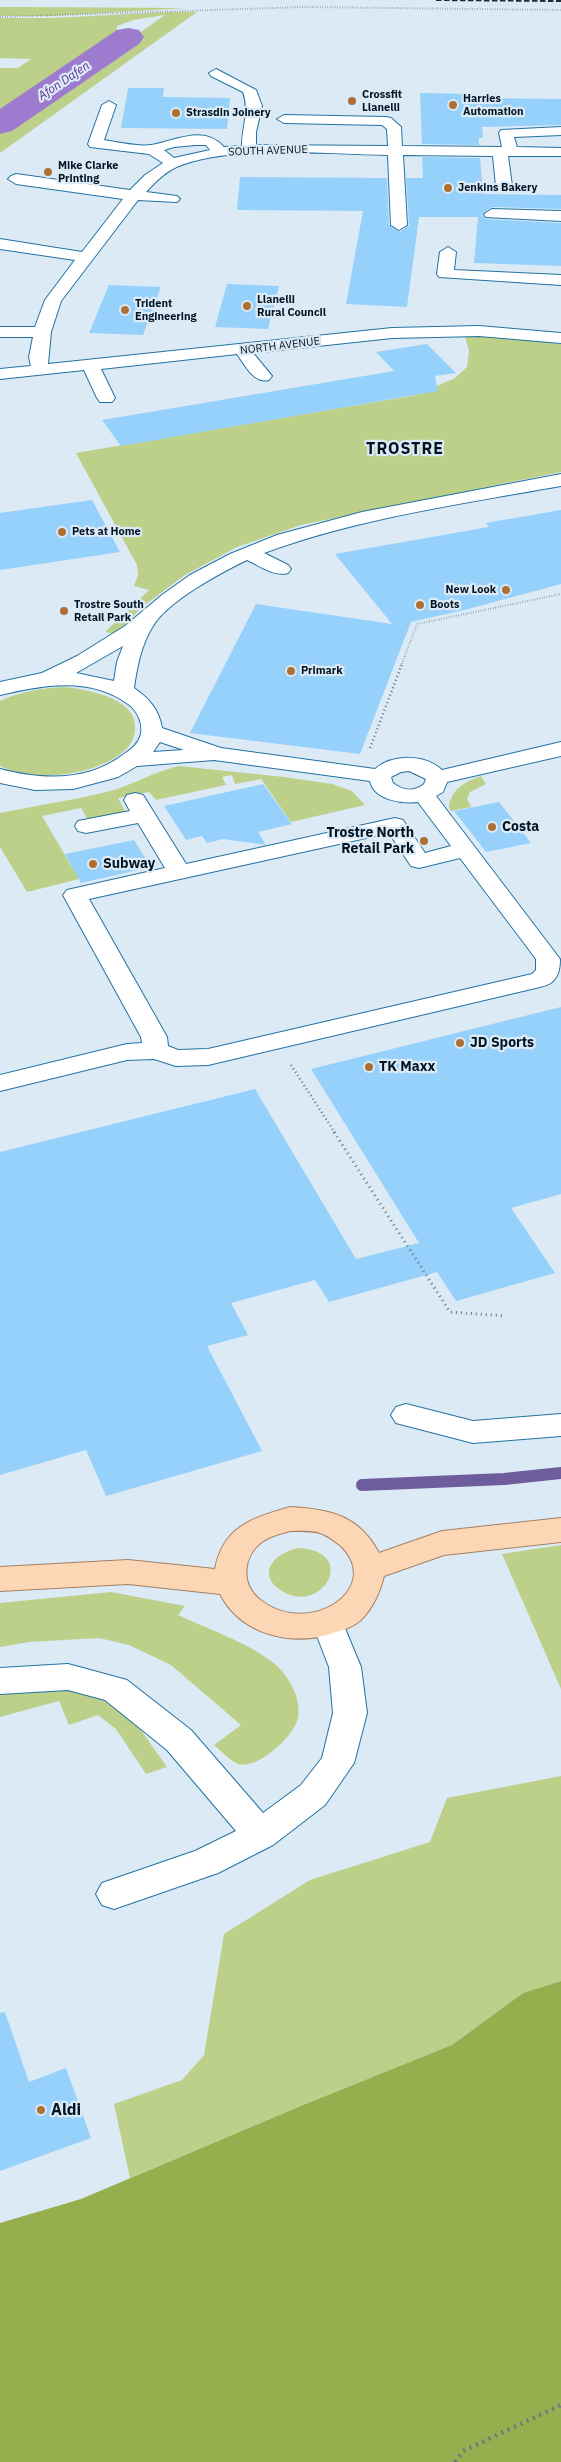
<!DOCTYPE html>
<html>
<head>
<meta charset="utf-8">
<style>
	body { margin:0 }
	canvas { display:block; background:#dceaf5 }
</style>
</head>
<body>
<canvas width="561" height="2462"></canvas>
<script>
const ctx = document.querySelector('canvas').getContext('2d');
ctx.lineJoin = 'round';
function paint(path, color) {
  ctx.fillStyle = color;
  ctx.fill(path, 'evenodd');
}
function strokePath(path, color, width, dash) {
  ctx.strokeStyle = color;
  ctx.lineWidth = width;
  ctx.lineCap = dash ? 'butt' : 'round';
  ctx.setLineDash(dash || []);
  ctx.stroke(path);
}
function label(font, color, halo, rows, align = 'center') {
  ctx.font = font + ' "IBM Plex Sans",sans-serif';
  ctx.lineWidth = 4.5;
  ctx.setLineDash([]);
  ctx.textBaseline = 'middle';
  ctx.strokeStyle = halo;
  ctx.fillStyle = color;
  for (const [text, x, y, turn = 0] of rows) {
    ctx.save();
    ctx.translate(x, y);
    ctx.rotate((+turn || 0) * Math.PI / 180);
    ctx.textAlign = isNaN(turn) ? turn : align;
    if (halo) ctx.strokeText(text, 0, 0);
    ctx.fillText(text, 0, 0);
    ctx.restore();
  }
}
paint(new Path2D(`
	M 0,7 L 21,7 L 188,8 L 51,16 L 0,16 Z
	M 170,12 L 197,12 L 0,153 L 0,131 L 165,15 L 133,20 L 117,26 L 116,39 L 87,62 L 0,121 L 0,68 L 18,68 L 31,59 L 0,58 L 0,18 L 53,18 Z
	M 465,336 L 516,338 L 561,344 L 561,472 L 301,525 L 237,547 L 185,575 L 142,607 L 116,634 L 105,632 L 149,590 L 134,586 L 138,575 L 137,565 L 76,453 L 417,395 L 455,378 L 467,367 L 469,351 Z
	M 66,687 C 88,690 137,698 135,728 C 135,737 131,745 124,751 C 96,776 33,783 0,766 L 0,701 C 22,691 42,688 66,687 Z
	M 179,766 L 284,777 L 332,784 L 352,791 L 365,805 L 291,822 L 261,779 L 235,784 L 232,775 L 222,777 L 226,785 L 156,800 L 149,792 L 118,798 L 126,813 L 89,821 L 81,808 L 42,816 L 79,879 L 27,892 L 0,847 L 0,813 C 38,805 77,800 114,790 C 136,783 156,771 179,766 Z
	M 481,776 L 486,784 L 470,792 L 467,799 L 471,807 L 451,811 L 449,807 C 451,789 465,782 481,776 Z
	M 561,1545 L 561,1689 L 502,1554 Z
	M 299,1548 C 361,1552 320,1619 279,1589 C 255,1571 279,1551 299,1548 Z
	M 111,1592 L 185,1606 L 178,1615 C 206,1628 248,1643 271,1661 C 287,1672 302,1698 298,1718 C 294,1736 258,1770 238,1764 C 230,1761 221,1750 214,1745 L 241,1725 L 171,1665 L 129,1645 L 99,1638 L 29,1642 L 0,1647 L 0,1603 Z
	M 29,1690 L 73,1690 L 105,1701 L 125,1714 L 140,1729 L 167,1767 L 146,1774 L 116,1729 L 98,1715 L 69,1725 L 59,1701 L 0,1717 L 0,1693 Z
	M 561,1776 L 561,1981 L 523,1993 L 452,2045 L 303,2105 L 130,2178 L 114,2104 L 182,2080 L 204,2055 L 224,1934 L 310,1880 L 430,1842 L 447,1798 Z`), '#bcd089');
paint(new Path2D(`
	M 561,1981 L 561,2462 L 0,2462 L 0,2223 L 81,2199 L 303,2105 L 452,2045 L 523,1993 Z`), '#97ae4e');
strokePath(new Path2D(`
	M 362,1485 L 504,1479 L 561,1473`), '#6e5d9c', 12);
paint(new Path2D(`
	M 128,28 L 139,30 L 144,37 L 139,44 L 12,131 L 0,134 L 0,109 L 117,30 Z`), '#9d7cd0');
paint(new Path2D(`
	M 128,88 L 164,88 L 163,97 L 230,98 L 227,129 L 121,128 Z
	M 420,93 L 480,94 L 480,98 L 561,99 L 561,125 L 482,127 L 483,138 L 479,138 L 479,145 L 422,144 Z
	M 422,157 L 480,158 L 483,194 L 561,195 L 561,209 L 492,207 L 482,214 L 486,219 L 561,223 L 561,266 L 474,263 L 478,217 L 419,217 L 407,307 L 346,304 L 363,211 L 237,210 L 240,177 L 387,178 L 389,225 L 400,232 L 409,225 L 406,178 L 423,178 Z
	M 227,284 L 279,286 L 268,329 L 215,327 Z
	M 109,285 L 161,287 L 143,335 L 89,333 Z
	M 427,344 L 456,373 L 435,376 L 438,391 L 121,446 L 102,420 L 394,371 L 376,352 Z
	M 92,500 L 120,552 L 0,570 L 0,513 Z
	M 561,510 L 561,584 L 468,609 L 411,622 L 360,754 L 190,733 L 256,604 L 392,624 L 335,554 L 489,527 L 486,523 Z
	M 263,784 L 292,824 L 258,832 L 266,845 L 223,839 L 207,843 L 202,836 L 186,840 L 164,806 Z
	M 499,802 L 531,843 L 486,852 L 454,811 Z
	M 134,840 L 151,867 L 81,883 L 65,854 Z
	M 561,1007 L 561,1194 L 511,1208 L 555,1273 L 456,1301 L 437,1272 L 329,1302 L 315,1280 L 231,1303 L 248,1335 L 207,1346 L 262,1451 L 106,1496 L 86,1450 L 0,1475 L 0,1152 L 255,1089 L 356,1259 L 419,1243 L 311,1069 Z
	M 5,2012 L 29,2082 L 66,2068 L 91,2138 L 0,2171 L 0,2013 Z`), '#96d1fc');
const minor = new Path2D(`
	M 216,69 L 256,90 L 262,106 L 256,132 L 256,145 L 388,146 L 387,129 L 382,125 L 284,123 L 277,119 L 284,115 L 386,117 L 391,118 L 401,127 L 402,146 L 502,147 L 499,133 L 501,130 L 561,127 L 561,135 L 514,137 L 517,147 L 561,148 L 561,156 L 508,156 L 512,186 L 504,191 L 496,186 L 493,156 L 403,155 L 407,225 L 399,230 L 391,225 L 388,155 C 330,154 231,145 179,166 C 166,171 155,182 146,192 L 177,196 L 180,199 L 177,202 L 138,200 L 61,301 L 51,332 L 48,364 L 392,328 L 479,326 L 561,333 L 561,343 L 479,336 L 392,338 L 253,353 L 272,376 L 269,380 C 254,384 245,365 237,354 L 101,369 L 115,398 L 112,402 L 100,402 L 97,398 L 84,370 L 0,379 L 0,369 L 31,366 L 29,357 L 33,337 L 0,337 L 0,327 L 35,327 L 45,300 L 75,260 L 0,249 L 0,239 L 82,252 L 123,199 L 16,184 L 8,179 L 11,176 L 16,174 L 130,190 L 145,175 L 163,163 L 149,154 L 90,147 L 88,144 L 102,105 L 109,101 L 116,105 L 104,140 C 116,142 139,147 151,145 C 175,141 204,124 224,147 L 242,146 C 242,126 250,112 243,92 L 211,76 L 209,73 ZM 195,145 L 206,145 L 210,150 L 174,158 L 164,150 L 174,147 Z
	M 492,209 L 561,211 L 561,221 L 486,217 L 484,214 Z
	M 448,247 L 456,252 L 454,270 L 561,275 L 561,285 L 439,277 L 437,274 L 440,252 Z
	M 561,474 L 561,486 C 461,504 359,518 264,553 L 288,565 L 291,569 L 288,573 C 274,577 260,566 247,560 C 220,573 168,601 153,626 C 141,645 137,667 134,688 C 150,699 159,710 162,728 L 221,748 L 375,769 C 393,754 425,754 442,770 L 561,742 L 561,756 L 447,782 L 443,792 L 436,796 L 560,959 C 560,974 556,984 540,987 L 208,1065 L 176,1066 L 154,1059 L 127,1060 L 0,1091 L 0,1075 L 127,1044 L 142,1043 L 141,1037 L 63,895 L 67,890 L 165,868 L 138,823 L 86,833 L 78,831 L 75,826 L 78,821 L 130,811 L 124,800 L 127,795 L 135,793 L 143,795 L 186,864 L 395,818 L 403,820 L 425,853 L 451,846 L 418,802 C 402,804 374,800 370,781 L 214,760 L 137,766 L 118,777 L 73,789 L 35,790 L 0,783 L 0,769 C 42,780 88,782 124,754 C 132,749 138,744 141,734 C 143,723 137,710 128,704 C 90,676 43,685 0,695 L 0,682 L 42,673 L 77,656 L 125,626 L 162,595 L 190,575 L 230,554 L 277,535 L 362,512 ZM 123,646 L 117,662 L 114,681 L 76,673 ZM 160,742 L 184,750 L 153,752 ZM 409,771 L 426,779 L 424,784 C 414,792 403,791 393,783 L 391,777 L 401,772 ZM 389,833 L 411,866 L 419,868 L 460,858 L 536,959 L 536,970 L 532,974 L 208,1049 L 178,1050 L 168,1046 L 167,1037 L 89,899 Z
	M 406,1404 L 473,1421 L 561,1414 L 561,1436 L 473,1443 L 396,1423 L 391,1415 L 396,1407 Z
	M 328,1610 L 339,1614 L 361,1667 L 367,1713 L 354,1763 L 325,1805 L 273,1845 L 218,1873 L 114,1909 L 102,1905 L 96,1894 L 102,1883 L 195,1851 L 236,1831 L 167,1750 L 105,1700 L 68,1690 L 0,1694 L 0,1668 L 68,1664 L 127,1680 L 191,1730 L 263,1813 L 301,1785 L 322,1758 L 333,1713 L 329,1667 L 312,1623 L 317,1614 Z`);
const major = new Path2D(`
	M 290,1507 C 329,1509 359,1515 379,1553 L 442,1531 L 561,1518 L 561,1542 L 444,1555 L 384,1576 C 380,1592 373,1608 361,1620 C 353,1627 343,1630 333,1633 C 292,1647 241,1635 220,1594 L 128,1584 L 0,1591 L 0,1567 L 128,1560 L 215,1569 C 223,1526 253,1518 290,1507 ZM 290,1531 C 300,1531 311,1530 320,1533 C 327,1535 334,1541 340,1545 C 386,1589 307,1640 258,1598 C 241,1583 243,1556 262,1542 C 270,1536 280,1534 290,1531 Z`);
strokePath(minor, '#2372a3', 2);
strokePath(major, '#a38164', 2);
strokePath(new Path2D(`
	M 0,17 L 303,7 L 561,10
	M 401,666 L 417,624 L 561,594`), '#667785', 2, [0.5, 2]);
strokePath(new Path2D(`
	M 370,748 L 402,664
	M 291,1065 L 335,1133`), '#667785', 2.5, [1, 3]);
strokePath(new Path2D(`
	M 334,1132 L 450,1312 L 505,1316`), '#667785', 3, [1, 4]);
strokePath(new Path2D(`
	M 455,2462 L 463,2451 L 561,2405`), '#667785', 4.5, [2, 5]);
paint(minor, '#fff');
paint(major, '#fdd6b6');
strokePath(new Path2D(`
	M 436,0 L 561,1`), '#1a2d3c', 2, [5.5, 2.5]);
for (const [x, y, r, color] of [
	[352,101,5,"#ae6f35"],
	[453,105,5,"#ae6f35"],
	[176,113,5,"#ae6f35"],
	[48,172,5,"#ae6f35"],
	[448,188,5,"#ae6f35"],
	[247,306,5,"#ae6f35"],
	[125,310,5,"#ae6f35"],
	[62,532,5,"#ae6f35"],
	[506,590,5,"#ae6f35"],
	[420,605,5,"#ae6f35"],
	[64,611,5,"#ae6f35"],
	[291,671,5,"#ae6f35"],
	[492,827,5,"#ae6f35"],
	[424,841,5,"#ae6f35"],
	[93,864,5,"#ae6f35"],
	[460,1043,5,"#ae6f35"],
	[369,1067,5,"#ae6f35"],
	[41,2110,5,"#ae6f35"]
]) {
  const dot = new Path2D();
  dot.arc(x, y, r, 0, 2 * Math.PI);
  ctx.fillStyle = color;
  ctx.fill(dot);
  strokePath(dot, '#dceaf5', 2);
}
label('bold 11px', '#001424', '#dceaf5', [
	["Crossfit",362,95],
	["Llanelli",362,108],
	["Harries",463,99],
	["Automation",463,112],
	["Strasdin Joinery",186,113],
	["Mike Clarke",58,166],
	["Printing",58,179],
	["Jenkins Bakery",458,188],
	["Llanelli",257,300],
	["Rural Council",257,313],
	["Trident",135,304],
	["Engineering",135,317],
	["Pets at Home",72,532],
	["New Look",496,590,"right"],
	["Trostre South",74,605],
	["Retail Park",74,618],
	["Boots",430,605],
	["Primark",301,671]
], 'left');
label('11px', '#001424', '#dceaf5', [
	["SOUTH AVENUE",268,151,-2],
	["NORTH AVENUE",280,346,-7]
]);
label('italic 12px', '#5d2f92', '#dceaf5', [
	["Afon Dafen",64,81,-34]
]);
label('bold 14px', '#001424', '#dceaf5', [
	["Costa",502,827],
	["Trostre North",414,833,"right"],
	["Retail Park",414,849,"right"],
	["Subway",103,864],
	["JD Sports",470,1043],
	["TK Maxx",379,1067]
], 'left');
ctx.letterSpacing = '1px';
label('bold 16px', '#001424', '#dceaf5', [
	["TROSTRE",405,449]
]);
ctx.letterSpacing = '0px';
label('bold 16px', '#001424', '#dceaf5', [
	["Aldi",51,2110]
], 'left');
</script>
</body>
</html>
